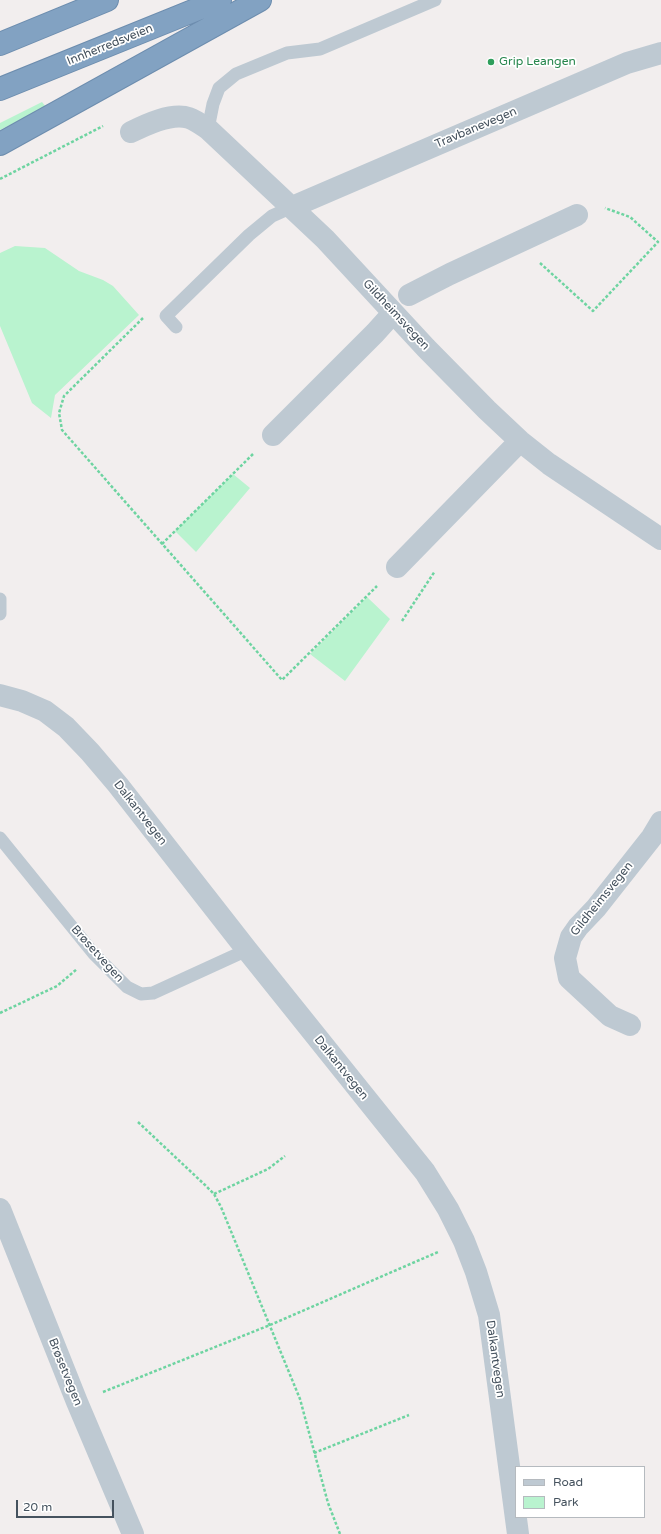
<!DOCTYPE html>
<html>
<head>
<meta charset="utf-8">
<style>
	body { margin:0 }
	#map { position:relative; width:661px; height:1534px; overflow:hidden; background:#f2eeee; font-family:"Varela Round",sans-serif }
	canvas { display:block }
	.legend { position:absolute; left:515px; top:1466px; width:130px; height:52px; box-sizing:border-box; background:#fff; border:1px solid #b5babf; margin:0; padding:5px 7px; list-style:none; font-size:12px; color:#45525e }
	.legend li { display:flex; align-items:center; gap:8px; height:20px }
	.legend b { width:20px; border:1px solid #b5babf }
	.scale { position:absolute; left:16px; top:1500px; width:98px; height:18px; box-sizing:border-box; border:2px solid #45525e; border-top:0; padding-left:5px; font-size:12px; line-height:14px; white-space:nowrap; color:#45525e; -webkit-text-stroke:3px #fff; paint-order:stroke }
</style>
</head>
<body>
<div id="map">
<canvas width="661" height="1534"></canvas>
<ul class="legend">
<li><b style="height:5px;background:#bec9d2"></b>Road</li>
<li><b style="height:11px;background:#b9f3cf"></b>Park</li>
</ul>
<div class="scale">20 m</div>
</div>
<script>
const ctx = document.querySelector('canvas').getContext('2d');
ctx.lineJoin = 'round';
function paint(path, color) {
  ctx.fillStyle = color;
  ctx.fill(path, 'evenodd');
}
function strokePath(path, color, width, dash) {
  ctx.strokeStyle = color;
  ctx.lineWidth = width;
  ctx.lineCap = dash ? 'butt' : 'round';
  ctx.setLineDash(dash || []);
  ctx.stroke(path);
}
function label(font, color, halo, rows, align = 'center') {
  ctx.font = font + ' "Varela Round",sans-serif';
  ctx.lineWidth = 3.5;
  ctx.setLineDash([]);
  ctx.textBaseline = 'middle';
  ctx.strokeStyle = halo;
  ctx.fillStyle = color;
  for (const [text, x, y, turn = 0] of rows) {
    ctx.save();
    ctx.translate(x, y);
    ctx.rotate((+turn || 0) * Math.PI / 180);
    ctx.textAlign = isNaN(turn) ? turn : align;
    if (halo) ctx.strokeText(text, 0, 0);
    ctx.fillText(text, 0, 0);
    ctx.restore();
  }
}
paint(new Path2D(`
	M 42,102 L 46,107 L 0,130 L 0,123 Z
	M 15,246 L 45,248 L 79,271 L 103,280 L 113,286 L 139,315 L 55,395 L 51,418 L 32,403 L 0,326 L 0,253 Z
	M 233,474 L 250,488 L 196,552 L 175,531 Z
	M 367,597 L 390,619 L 345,681 L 310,654 Z`), '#b9f3cf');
const highway = new Path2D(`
	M 0,44 L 107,0
	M 0,89 L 220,0
	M 0,144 L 260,0`);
strokePath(highway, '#6d8dae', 24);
strokePath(new Path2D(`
	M 0,179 L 103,126
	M 540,263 L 593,311 L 658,242 L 630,217 L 605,208
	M 143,318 L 64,396 L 59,413 L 62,430 L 282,680 L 377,586
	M 162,544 L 253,454
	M 402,621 L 435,571
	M 0,1013 L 57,986 L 77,969
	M 138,1122 L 205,1185 L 214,1194 L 221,1207 L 300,1399 L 328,1503 L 340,1534
	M 214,1194 L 268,1169 L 285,1156
	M 103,1392 L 270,1325 L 438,1252
	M 314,1453 L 409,1415`), '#6ed4a1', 2.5, [3, 2]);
strokePath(new Path2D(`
	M 208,129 L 213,104 L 219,88 L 236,74 L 287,53 L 320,49 L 435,0
	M 176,327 L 166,316 L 249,235 L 272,216 L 292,207
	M 0,599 L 0,614
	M 0,838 L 94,954 L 127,987 L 141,994 L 153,993 L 247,950`), '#bec9d2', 13);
strokePath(new Path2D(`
	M 131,132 C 145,125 172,112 189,118 C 195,120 202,125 208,129 L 325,239 L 426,348 L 487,410 L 520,441 L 549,464 L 661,539
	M 292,207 L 627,63 L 661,53
	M 409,295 L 450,274 L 577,215
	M 273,435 L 375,333 L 393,313
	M 397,567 L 520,441
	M 0,695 L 22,701 L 45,711 L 66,727 L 90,752 L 118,785 L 247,950 L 425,1172 L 448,1209 L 464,1241 L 476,1272 L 489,1315 L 518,1534
	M 630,1025 L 610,1016 L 569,978 L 565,958 L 571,937 L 578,927 L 596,908 L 652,837 L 661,822
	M 0,1209 L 77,1402 L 133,1534`), '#bec9d2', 22);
strokePath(highway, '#82a2c2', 22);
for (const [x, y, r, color] of [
	[491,62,4,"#2e9e5b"]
]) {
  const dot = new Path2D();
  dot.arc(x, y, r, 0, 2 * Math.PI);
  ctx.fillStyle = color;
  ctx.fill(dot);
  strokePath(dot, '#fff', 1.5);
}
label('12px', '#45525e', '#fff', [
	["Innherredsveien",110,45,-22],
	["Travbanevegen",476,128,-23],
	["Gildheimsvegen",396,315,47],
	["Dalkantvegen",140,813,52],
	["Gildheimsvegen",602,899,-51],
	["Brøsetvegen",97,954,48],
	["Dalkantvegen",341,1068,51],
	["Dalkantvegen",495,1359,82],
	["Brøsetvegen",65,1372,68]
]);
label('12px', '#27864d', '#fff', [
	["Grip Leangen",499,62]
], 'left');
</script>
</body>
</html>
